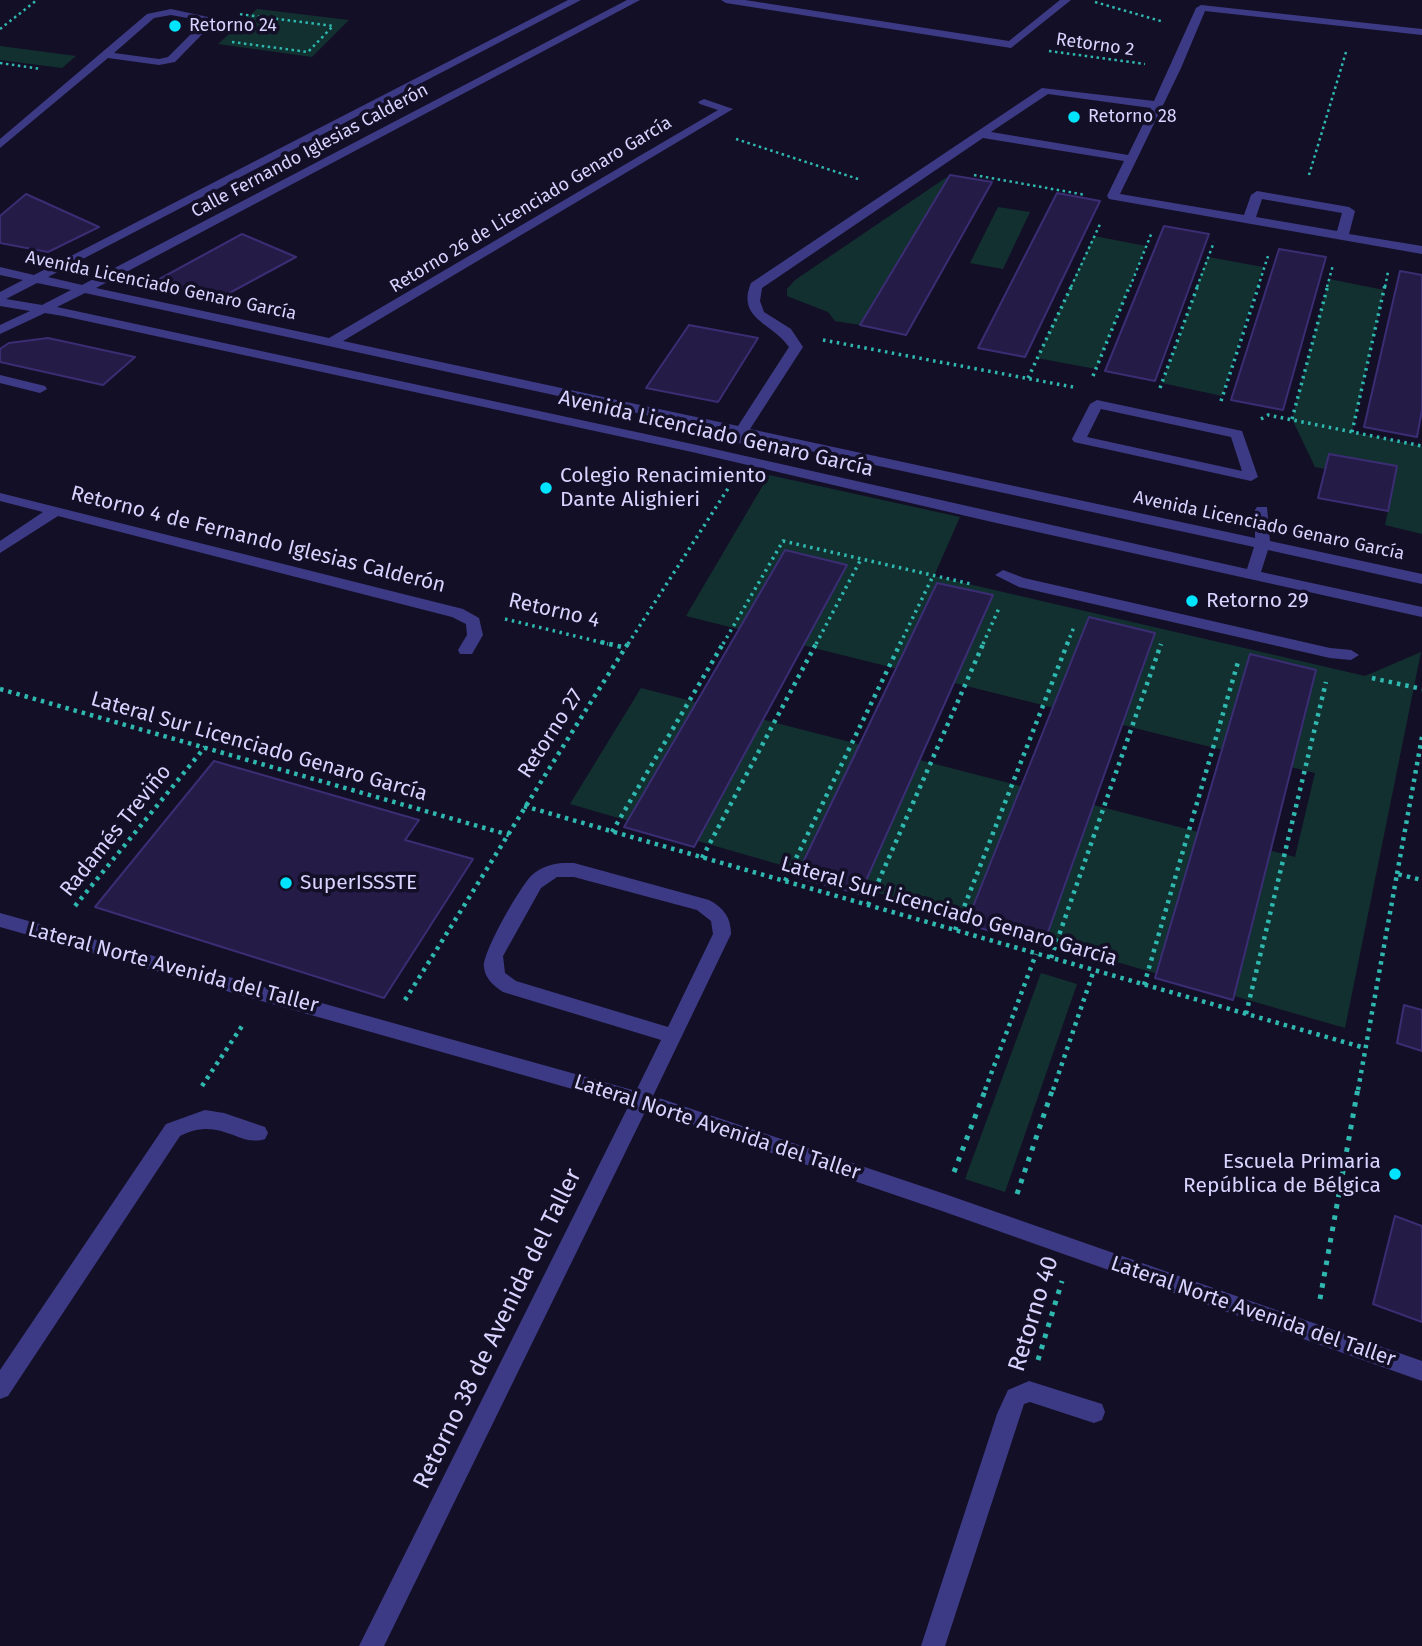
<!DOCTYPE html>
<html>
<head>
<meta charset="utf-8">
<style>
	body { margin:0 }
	canvas { display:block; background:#130f26 }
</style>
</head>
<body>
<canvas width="1422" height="1646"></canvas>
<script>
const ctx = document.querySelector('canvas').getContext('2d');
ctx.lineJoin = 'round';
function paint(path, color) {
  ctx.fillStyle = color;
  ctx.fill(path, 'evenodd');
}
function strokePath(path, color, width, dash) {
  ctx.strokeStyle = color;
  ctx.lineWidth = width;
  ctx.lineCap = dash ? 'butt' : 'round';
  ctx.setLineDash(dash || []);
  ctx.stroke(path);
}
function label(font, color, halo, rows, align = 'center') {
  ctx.font = font + ' "Fira Sans",sans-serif';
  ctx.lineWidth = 7;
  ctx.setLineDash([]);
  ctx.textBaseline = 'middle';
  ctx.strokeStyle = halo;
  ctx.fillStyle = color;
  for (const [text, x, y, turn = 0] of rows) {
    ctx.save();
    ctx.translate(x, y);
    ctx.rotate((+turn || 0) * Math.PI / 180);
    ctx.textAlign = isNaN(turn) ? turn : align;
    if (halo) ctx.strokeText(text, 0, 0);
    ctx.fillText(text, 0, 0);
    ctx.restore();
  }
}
paint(new Path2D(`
	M 257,9 L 349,20 L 312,57 L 218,44 Z
	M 0,46 L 76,56 L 62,68 L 0,60 Z
	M 950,175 L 860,325 L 835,321 L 828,312 L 787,296 L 787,289 L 795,280 Z
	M 998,207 L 1030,212 L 1003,269 L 970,263 Z
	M 1094,236 L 1146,246 L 1096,369 L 1037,358 Z
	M 1208,257 L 1263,267 L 1222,396 L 1162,383 Z
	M 1329,279 L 1384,290 L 1352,432 L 1422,446 L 1422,534 L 1385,525 L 1397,466 L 1329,454 L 1325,469 L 1315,467 L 1292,419 Z
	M 769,475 L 960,517 L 934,576 L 1365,676 L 1421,652 L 1345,1028 L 570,804 L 641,688 L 1295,857 L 1315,773 L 686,616 Z
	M 1041,973 L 1077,984 L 1005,1192 L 965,1179 Z`), '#12302f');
const building = new Path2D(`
	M 950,175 L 992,182 L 906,335 L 860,325 Z
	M 1057,193 L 1100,201 L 1025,357 L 978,348 Z
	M 26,194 L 99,227 L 48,252 L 0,243 L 0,216 Z
	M 1164,226 L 1209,234 L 1155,381 L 1105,371 Z
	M 242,234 L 296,257 L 222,297 L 154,282 Z
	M 1279,249 L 1326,257 L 1283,410 L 1231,400 Z
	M 1400,271 L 1422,275 L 1422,410 L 1417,437 L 1364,427 Z
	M 689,325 L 758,338 L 718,402 L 646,388 Z
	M 48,338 L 135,357 L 103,385 L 0,362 L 0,349 L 9,343 Z
	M 1329,454 L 1397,466 L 1388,511 L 1318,498 Z
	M 785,550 L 847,565 L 694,847 L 624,827 Z
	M 937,583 L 993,595 L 860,894 L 796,877 Z
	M 1089,617 L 1155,633 L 1043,946 L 966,924 Z
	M 1250,654 L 1316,670 L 1233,1000 L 1155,978 Z
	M 214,761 L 419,820 L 405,840 L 473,859 L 384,998 L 95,907 Z
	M 1404,1005 L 1422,1010 L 1422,1051 L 1397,1043 Z
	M 1395,1216 L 1422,1226 L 1422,1322 L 1373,1304 Z`);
paint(building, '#241b47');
strokePath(building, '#3b2d73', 2);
strokePath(new Path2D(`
	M 1095,2 L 1164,22
	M 0,29 L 37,0
	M 232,42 L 308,52 L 333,26 L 239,14
	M 1049,51 L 1145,64
	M 0,63 L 41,69
	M 736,139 L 861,180
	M 974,175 L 1086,195
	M 1309,175 L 1346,52
	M 1071,287 L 1101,222
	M 1130,287 L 1152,232
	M 1197,287 L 1214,242
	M 1258,287 L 1269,253
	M 1327,287 L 1333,265
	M 1385,287 L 1388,272`), '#2fb8b0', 2.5, [2.5, 3.5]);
strokePath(new Path2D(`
	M 823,340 L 1073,387
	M 1093,376 L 1130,285
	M 1028,378 L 1072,285
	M 1160,388 L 1198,285
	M 1221,401 L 1259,285
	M 1261,419 L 1268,415 L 1422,446
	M 1292,419 L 1328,285
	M 1352,432 L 1385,285
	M 505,619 L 608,644
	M 628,644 L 729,487
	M 723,644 L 783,541 L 971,584
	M 816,644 L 861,559
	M 900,644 L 933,576
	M 983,644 L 1000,606
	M 1067,644 L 1074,627`), '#2fb8b0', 3.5, [2.5, 4.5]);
strokePath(new Path2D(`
	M 601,642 L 626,648
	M 1372,678 L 1422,689
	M 0,689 L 509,835
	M 524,806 L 1365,1048
	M 612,832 L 724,642
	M 702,858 L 817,642
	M 1397,874 L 1422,737
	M 785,881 L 901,642
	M 868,905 L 984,642
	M 75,906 L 205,747
	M 955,930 L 1068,642
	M 1051,958 L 1161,644
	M 1144,985 L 1238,662
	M 405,1000 C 480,881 553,761 629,642
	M 1246,1014 L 1326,682
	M 202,1086 L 244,1023
	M 985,1090 L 1036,954
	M 1053,1090 L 1094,970
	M 1358,1090 L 1397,874 L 1422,880`), '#2fb8b0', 4.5, [3.5, 5]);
strokePath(new Path2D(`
	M 954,1172 L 986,1088
	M 1017,1194 L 1053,1088
	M 1320,1299 L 1358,1088
	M 1038,1360 L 1062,1281`), '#2fb8b0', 5, [4.5, 7]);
paint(new Path2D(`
	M 568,0 L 581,0 L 48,277 L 82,285 L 627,0 L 640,0 L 96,288 L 329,338 L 718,110 L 700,104 L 698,102 L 704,99 L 733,109 L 343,341 L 738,426 L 789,347 C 773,323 736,319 751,283 L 1042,88 L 1154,101 L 1196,8 L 1201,5 L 1422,29 L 1422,35 L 1205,11 L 1181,68 L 1120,194 L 1244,215 L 1251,195 L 1257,191 L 1349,207 L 1355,211 L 1349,234 L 1422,246 L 1422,254 L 1109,199 L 1107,196 L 1124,161 L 983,138 L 762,288 L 760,301 L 764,312 L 791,329 L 803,347 L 750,429 L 1255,538 L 1255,510 L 1257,507 L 1267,507 L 1270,541 L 1422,574 L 1422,584 L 1268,550 L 1261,572 L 1422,607 L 1422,617 L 992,522 L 692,452 L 63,316 L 45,313 L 0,334 L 0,325 L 30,311 L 0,306 L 0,292 L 23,280 L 0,275 L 0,267 L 34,275 ZM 1048,94 L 1151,108 L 1128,155 L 991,132 ZM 1262,199 L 1342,213 L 1337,231 L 1256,217 ZM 37,283 L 71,290 L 42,305 L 6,299 ZM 85,293 L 733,434 L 729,440 L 736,444 L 741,443 L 745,437 L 1254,547 L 1247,569 L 692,444 L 57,307 Z
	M 721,0 L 745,0 L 1009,41 L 1060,0 L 1071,0 L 1011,48 L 726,3 Z
	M 171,9 L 217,19 L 175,62 L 159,65 L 108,58 L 0,148 L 0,139 L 147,14 ZM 171,15 L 204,21 L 168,57 L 159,59 L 114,53 L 154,18 Z
	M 0,375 L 45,386 L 47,389 L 40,393 L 0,383 Z
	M 1097,400 L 1242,431 L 1258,477 L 1251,481 L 1074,442 L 1072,439 L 1090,404 ZM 1101,409 L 1231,437 L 1242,471 L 1087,437 Z
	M 0,493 L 463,609 L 479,618 L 483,635 L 472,654 L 460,654 L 458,650 L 467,635 L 466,624 L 452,617 L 58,516 L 0,553 L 0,541 L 43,512 L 0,501 Z
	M 1003,570 L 1024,578 L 1330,648 L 1351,650 L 1359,655 L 1351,660 L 1330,658 L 1019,587 L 995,575 Z
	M 562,863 L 574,863 L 709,900 C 724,908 731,918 731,934 L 653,1096 L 942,1193 L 1422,1361 L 1422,1381 L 942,1211 L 646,1110 L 384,1646 L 359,1646 L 629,1105 L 0,927 L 0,913 L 636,1091 L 661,1040 L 503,992 C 494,986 485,979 484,967 C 482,953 521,885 532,875 C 541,867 551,864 562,863 ZM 557,877 L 574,877 L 697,910 L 711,921 L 713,934 L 668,1027 L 516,981 L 505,973 L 503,956 L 541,888 Z
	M 205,1110 L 224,1113 L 265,1127 L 268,1133 L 265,1139 C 239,1148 220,1115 180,1136 L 8,1396 L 0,1399 L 0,1370 L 166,1124 Z
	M 1029,1381 L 1102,1404 L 1105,1412 L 1102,1420 L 1094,1423 L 1030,1402 L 1024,1404 L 945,1646 L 921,1646 L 997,1414 L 1008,1390 Z`), '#3d3a85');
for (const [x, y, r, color] of [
	[175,26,7,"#00e5ff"],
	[1074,117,7,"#00e5ff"],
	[546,488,7,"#00e5ff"],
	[1192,601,7,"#00e5ff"],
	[286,883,7,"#00e5ff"],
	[1395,1174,7,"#00e5ff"]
]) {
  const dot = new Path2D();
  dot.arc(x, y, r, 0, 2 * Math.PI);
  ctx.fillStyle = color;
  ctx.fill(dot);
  strokePath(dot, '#130f26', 2.5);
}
label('18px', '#d9d4ff', '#130f26', [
	["Retorno 24",189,26],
	["Retorno 28",1088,117]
], 'left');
label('18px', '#d9d4ff', '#130f26', [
	["Retorno 2",1095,45,8],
	["Calle Fernando Iglesias Calderón",310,151,-28],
	["Retorno 26 de Licenciado Genaro García",531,205,-31],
	["Avenida Licenciado Genaro García",161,286,12],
	["Avenida Licenciado Genaro García",1269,526,12]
]);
label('21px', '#d9d4ff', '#130f26', [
	["Avenida Licenciado Genaro García",716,434,13],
	["Retorno 4 de Fernando Iglesias Calderón",258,540,14],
	["Retorno 4",554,611,13],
	["Retorno 27",551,734,-57],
	["Lateral Sur Licenciado Genaro García",259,747,16],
	["Radamés Treviño",116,831,-51],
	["Lateral Sur Licenciado Genaro García",949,912,16],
	["Lateral Norte Avenida del Taller",173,968,15],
	["Lateral Norte Avenida del Taller",717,1128,18],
	["Lateral Norte Avenida del Taller",1253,1312,19]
]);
label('21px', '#d9d4ff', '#130f26', [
	["Colegio Renacimiento",560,476],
	["Dante Alighieri",560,500],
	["Retorno 29",1206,601],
	["SuperISSSTE",300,883],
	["Escuela Primaria",1381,1162,"right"],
	["República de Bélgica",1381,1186,"right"]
], 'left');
label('24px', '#d9d4ff', '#130f26', [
	["Retorno 40",1034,1314,-73],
	["Retorno 38 de Avenida del Taller",498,1329,-64]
]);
</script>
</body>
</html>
